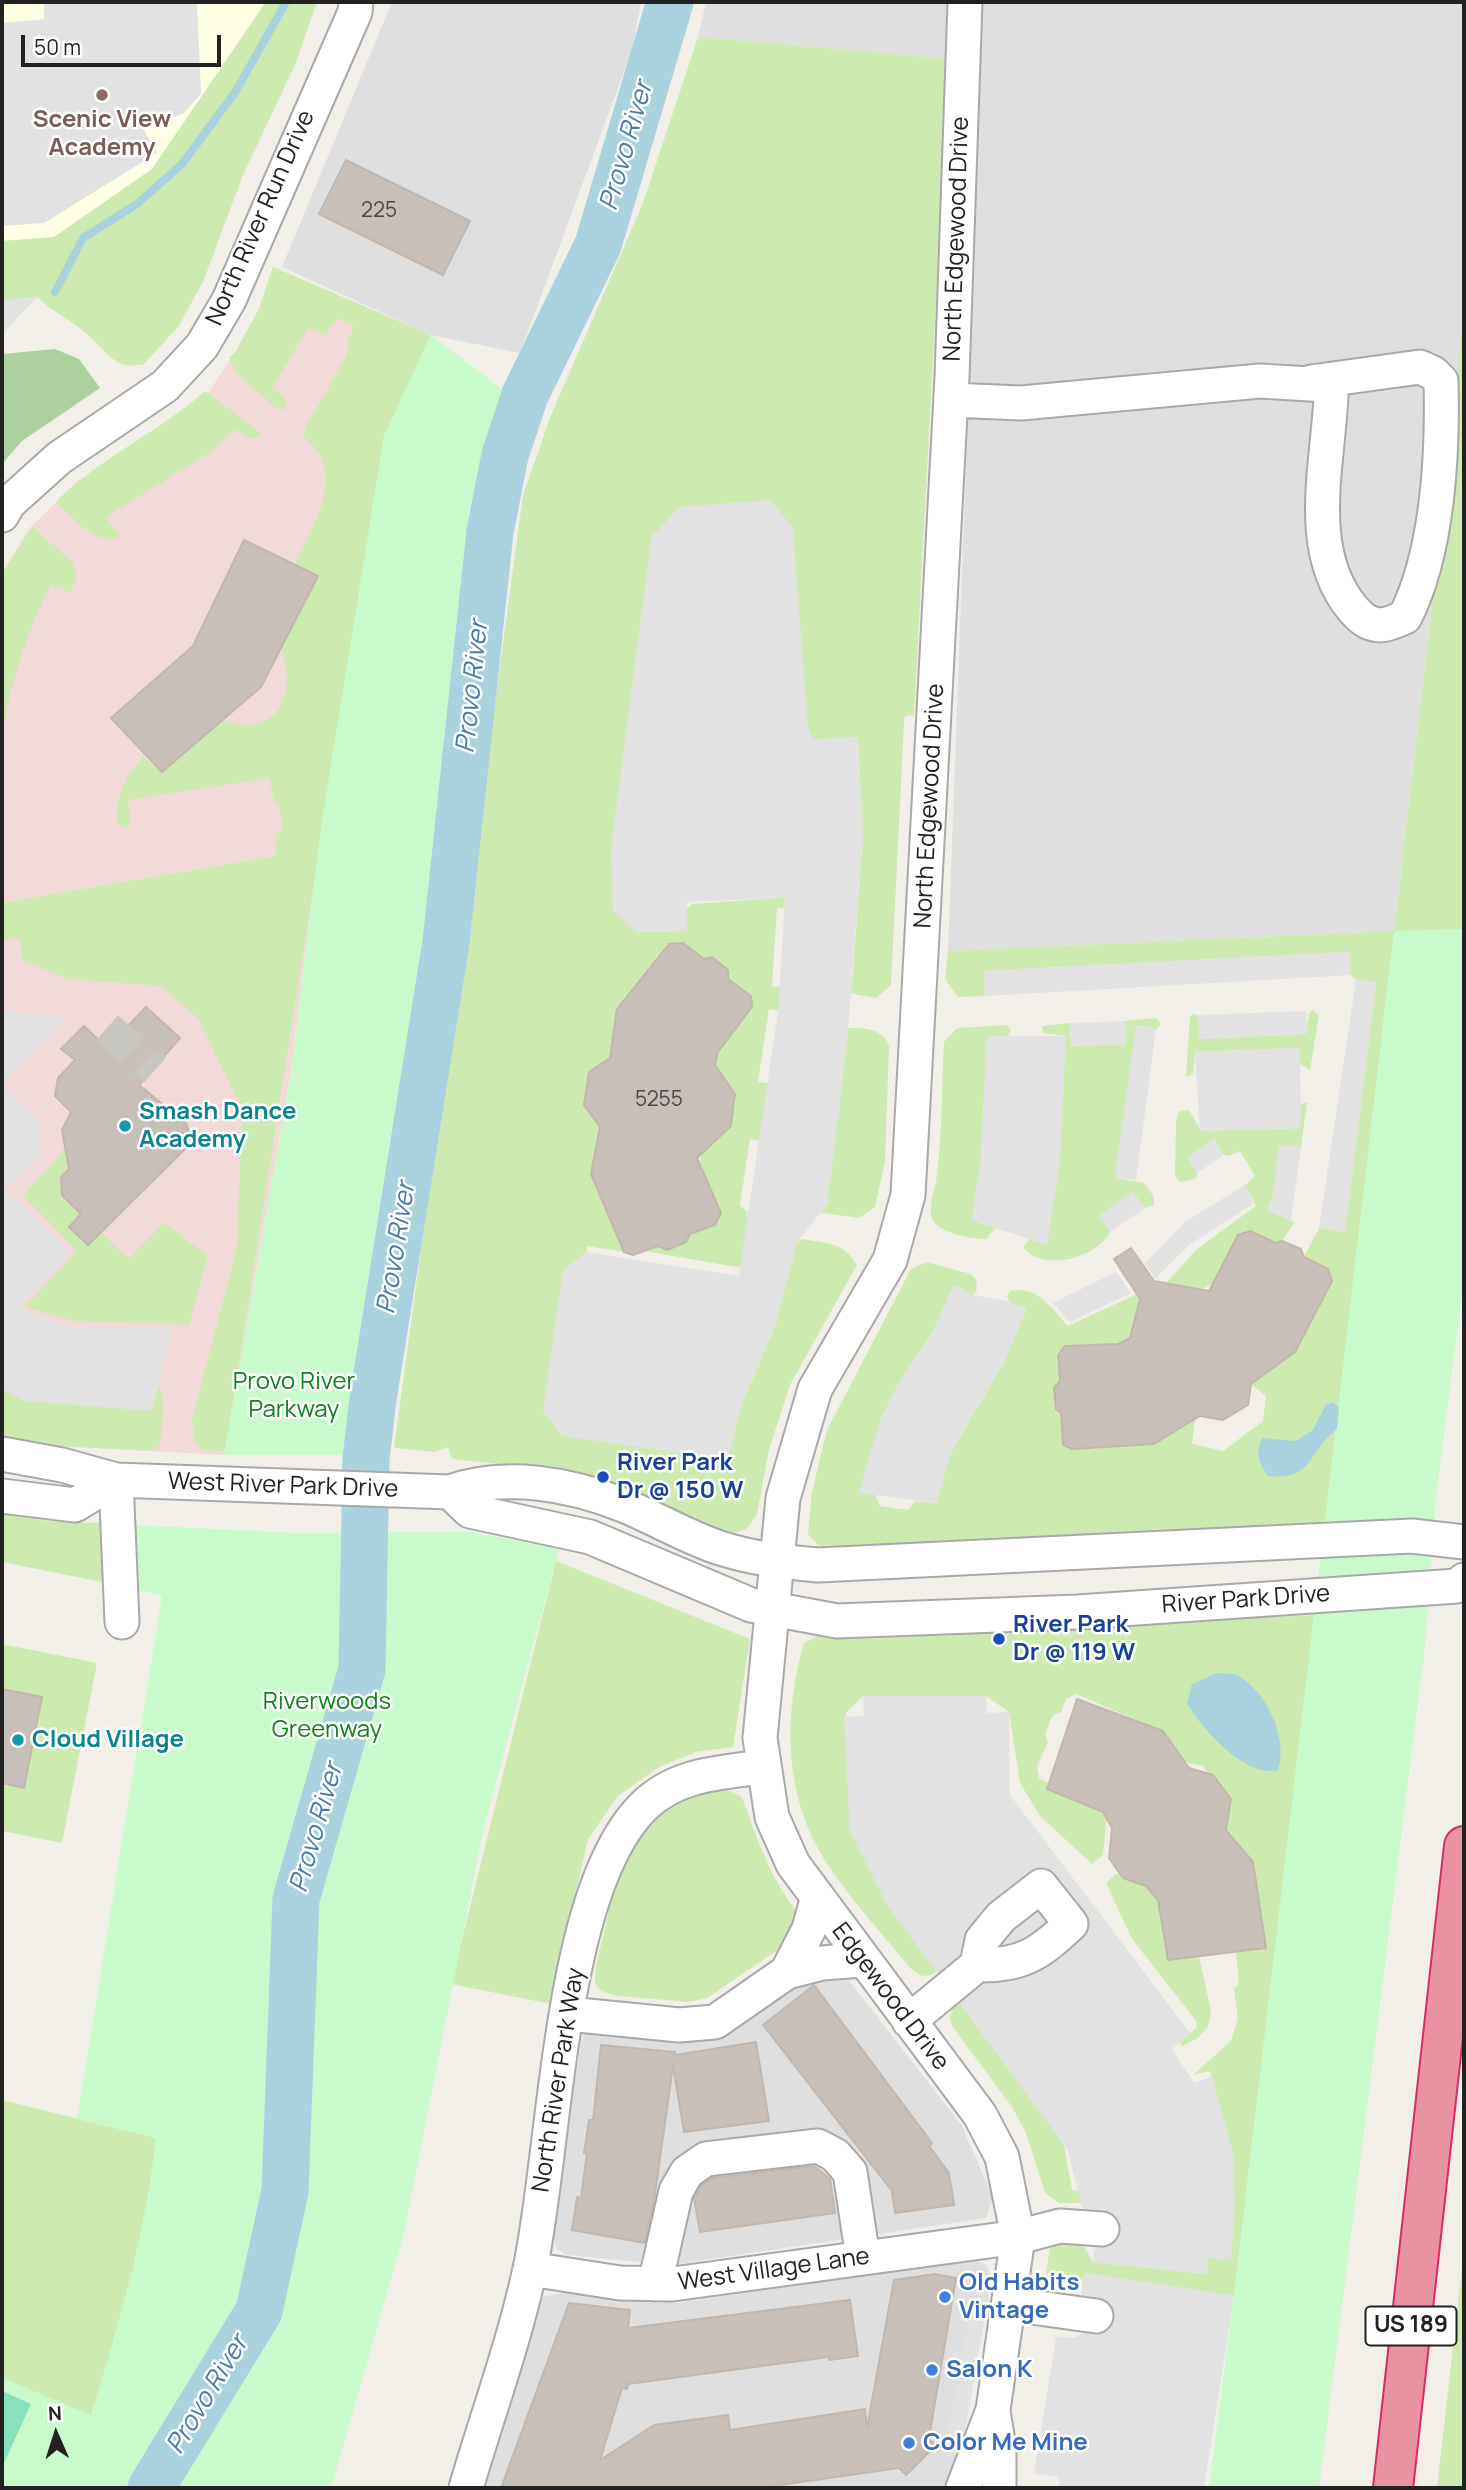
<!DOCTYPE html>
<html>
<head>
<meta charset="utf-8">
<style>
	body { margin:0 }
	#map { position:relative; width:1466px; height:2490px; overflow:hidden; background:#f2efe9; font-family:Manrope,sans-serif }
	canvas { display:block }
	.frame { position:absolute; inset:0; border:4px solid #222; pointer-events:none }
	.north { position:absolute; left:21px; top:2399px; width:70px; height:70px; -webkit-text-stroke:5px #fff; paint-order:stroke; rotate:357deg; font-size:19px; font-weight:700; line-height:28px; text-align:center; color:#222 }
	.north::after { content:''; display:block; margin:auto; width:24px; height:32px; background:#222; clip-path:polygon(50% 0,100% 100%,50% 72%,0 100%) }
	.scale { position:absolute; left:21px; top:35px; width:200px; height:32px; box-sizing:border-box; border:4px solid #222; border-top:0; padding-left:9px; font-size:21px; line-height:24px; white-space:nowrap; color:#222; -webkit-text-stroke:5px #fff; paint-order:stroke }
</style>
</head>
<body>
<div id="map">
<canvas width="1466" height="2490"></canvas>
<div class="frame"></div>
<div class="north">N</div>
<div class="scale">50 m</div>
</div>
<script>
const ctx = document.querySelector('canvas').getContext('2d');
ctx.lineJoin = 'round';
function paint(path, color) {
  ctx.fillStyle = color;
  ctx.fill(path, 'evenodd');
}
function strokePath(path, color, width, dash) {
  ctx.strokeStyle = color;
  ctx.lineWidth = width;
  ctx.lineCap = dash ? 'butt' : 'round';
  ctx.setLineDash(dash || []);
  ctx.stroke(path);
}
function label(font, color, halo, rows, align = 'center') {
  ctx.font = font + ' Manrope,sans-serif';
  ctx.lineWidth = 5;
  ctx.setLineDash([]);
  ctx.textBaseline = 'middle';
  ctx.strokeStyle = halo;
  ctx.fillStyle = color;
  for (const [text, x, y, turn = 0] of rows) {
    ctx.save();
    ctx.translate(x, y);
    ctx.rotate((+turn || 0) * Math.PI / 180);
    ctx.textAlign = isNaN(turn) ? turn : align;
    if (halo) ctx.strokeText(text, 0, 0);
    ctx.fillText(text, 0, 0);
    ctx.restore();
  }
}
paint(new Path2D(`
	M 392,2 L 641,2 L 632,50 L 520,353 L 431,335 L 282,267 Z
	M 706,2 L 951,2 L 949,59 L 698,37 Z
	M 983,2 L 1463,2 L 1464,276 L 1456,402 L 1394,931 L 948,951 Z
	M 844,1974 L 962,2126 L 993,2198 L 986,2218 L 670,2265 L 567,2255 L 557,2249 L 551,2230 L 582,2037 L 590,2030 L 728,2030 L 751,2018 L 808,1977 Z
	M 971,2259 L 986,2265 L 992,2277 L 962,2446 L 952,2480 L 946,2488 L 482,2488 L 531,2315 L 543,2297 L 572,2291 L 679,2303 Z`), '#e0dfdf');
paint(new Path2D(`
	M 273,267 L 431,335 L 384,436 L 322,820 L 291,1072 L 224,1455 L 57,1446 L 2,1438 L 2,573 L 29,529 L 77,481 L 144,442 L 202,402 L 236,351 L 259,309 Z`), '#f2dad9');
paint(new Path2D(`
	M 2,2 L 265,2 L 152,169 L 54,237 L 2,241 Z`), '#ffffe5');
paint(new Path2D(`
	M 266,2 L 317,2 L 295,65 L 243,175 L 203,282 L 178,327 L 143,365 C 136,365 128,367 121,364 C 108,358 98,343 87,334 C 71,320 53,312 37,297 L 2,301 L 2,241 L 54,237 L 152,169 Z
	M 698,37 L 949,59 L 914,715 L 905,716 L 904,723 L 891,985 L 877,998 L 835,991 L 852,986 L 863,835 L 858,737 L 814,740 L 652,536 L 611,851 L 636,932 L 686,931 L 687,909 L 692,904 L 794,897 L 803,909 L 777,908 L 772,986 L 799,990 L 792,1014 L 769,1009 L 758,1082 L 789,1086 L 781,1144 L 750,1139 L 740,1205 L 747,1212 L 748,1269 L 644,1251 L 658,1246 L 668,1250 L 685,1243 L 690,1234 L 703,1140 L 731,1125 L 735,1094 L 723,1076 L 714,1074 L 718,1052 L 750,996 L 728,979 L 728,970 L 712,957 L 704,959 L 683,943 L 669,944 L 617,1009 L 610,1058 L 589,1072 L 584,1105 L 600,1127 L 591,1174 L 624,1252 L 587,1246 L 585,1271 L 727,1460 L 742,1404 L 776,1324 L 797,1242 L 802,1239 C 828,1244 842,1241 857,1265 L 790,1385 L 769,1450 L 757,1514 L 747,1529 L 731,1534 C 688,1515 645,1495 600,1482 C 552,1469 501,1464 452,1459 L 448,1447 L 435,1452 L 394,1448 L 523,495 L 551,415 L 643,203 Z
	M 273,267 L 431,335 L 384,436 L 225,1452 L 202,1450 L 195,1441 L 192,1422 L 237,1246 L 242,1109 L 199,1019 L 161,986 L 67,979 L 23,960 L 19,938 L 2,941 L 2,903 L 276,856 L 275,834 L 283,832 L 279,805 L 274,801 L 269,778 L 128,800 L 131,825 L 125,829 L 117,824 C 116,794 124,778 143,757 L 162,772 L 223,720 C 278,740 298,693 281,648 L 317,576 L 295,565 C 311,530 337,493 320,455 C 316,447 307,442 302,434 L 350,349 L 347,344 L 354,325 L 338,318 L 325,335 L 308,328 L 272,388 L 284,397 L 286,405 L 284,410 L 278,410 L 237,373 L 229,357 L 235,353 L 259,309 Z
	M 1464,276 L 1464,929 L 1394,932 L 1326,1525 L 829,1550 L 817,1544 L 808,1534 L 812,1492 L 827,1430 L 911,1269 L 927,1262 L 971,1274 L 976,1279 L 977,1289 L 973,1295 L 954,1285 L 933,1331 L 897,1387 L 859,1492 L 875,1495 L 880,1506 L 908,1510 L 915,1501 L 937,1503 L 950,1454 L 1003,1364 L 1026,1309 L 1010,1303 L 1007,1296 L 1010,1291 C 1038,1285 1051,1308 1068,1326 L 1137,1294 L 1140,1299 L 1134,1322 L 1141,1333 L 1096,1352 L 1090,1344 L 1066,1346 L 1058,1355 L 1060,1381 L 1054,1388 L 1056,1409 L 1061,1413 L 1063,1444 L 1072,1449 L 1095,1449 L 1101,1441 L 1109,1447 L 1154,1444 L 1168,1436 L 1170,1427 L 1179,1430 L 1195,1419 L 1192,1444 L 1223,1451 L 1263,1421 L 1266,1396 L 1251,1384 L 1269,1372 L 1270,1362 L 1281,1364 L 1295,1352 L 1332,1281 L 1328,1269 L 1304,1257 L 1319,1228 L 1345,1231 L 1376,982 L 1356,980 L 1351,975 L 1349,952 L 985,971 L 985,996 L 958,997 L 945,979 L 948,951 L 1394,931 L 1456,402 Z
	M 205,391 L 259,431 L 259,436 L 250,439 L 235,429 L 208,454 L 106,517 L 120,536 C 97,549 72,516 56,502 C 100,457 158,433 205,391 Z
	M 32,526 L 72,562 C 79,574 76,582 70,593 L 51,584 C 28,630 11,682 2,733 L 2,574 Z
	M 1313,1010 L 1319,1015 L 1310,1070 L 1300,1064 L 1299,1048 L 1195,1052 L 1193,1074 L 1186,1077 L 1190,1016 L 1193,1014 L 1197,1015 L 1200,1039 L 1306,1034 L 1309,1013 Z
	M 1156,1018 L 1161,1025 L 1156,1029 L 1137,1025 L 1115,1178 L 1144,1183 L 1154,1197 L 1154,1205 L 1145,1208 L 1132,1192 L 1099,1216 L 1110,1232 C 1097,1258 1043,1273 1023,1247 L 1029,1239 L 1047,1244 L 1066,1036 L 1043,1033 L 1042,1026 L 1070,1023 L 1071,1046 L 1126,1044 L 1125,1021 Z
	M 1006,1025 L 1011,1029 L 1008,1036 L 987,1037 L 981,1158 L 972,1220 L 995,1228 L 986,1239 C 972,1239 938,1233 932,1219 C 928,1209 934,1192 936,1182 C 943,1136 941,1088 944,1042 L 957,1028 Z
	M 832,1028 C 853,1029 881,1023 889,1046 L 885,1162 L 875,1207 L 859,1218 L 804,1210 L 827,1205 L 847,1042 Z
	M 1303,1103 L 1307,1103 L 1301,1147 L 1279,1146 L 1273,1196 L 1267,1210 L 1295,1222 L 1282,1241 L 1276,1243 L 1250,1231 L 1238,1235 L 1231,1264 L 1221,1268 L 1213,1283 L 1193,1294 L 1189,1287 L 1167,1282 L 1197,1249 L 1256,1206 L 1245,1185 L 1255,1176 L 1240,1151 L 1229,1156 L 1222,1154 L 1214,1139 L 1188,1157 L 1197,1173 L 1196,1179 L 1180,1182 L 1175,1175 L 1176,1122 L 1179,1111 L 1189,1110 L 1201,1131 L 1300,1128 L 1301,1105 Z
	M 65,1149 L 74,1164 L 61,1177 L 62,1195 L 81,1214 L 69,1228 L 88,1245 L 101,1233 L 129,1259 L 164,1222 L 208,1256 L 189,1325 L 73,1321 L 25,1307 L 77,1251 L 23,1196 Z
	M 156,1381 C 168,1397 162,1426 160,1445 L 152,1451 L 21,1444 L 2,1438 L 2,1389 L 24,1401 Z
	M 2,1514 L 48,1521 L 100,1523 L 102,1582 L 2,1562 Z
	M 556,1561 L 750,1639 L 733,1747 L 696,1752 L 659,1767 L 618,1796 L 588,1839 L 551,2004 L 451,1984 Z
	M 1315,1615 L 1234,2296 L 1085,2273 L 1082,2280 L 1046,2274 L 1051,2241 L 1080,2239 L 1093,2262 L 1207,2274 L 1208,2258 L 1230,2259 L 1233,2154 L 1210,2071 L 1193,2075 L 1231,2041 L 1238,2019 L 1234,1989 L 1239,1984 L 1235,1944 L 1258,1933 L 1251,1859 L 1219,1818 L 1222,1792 L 1203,1766 L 1178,1761 L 1150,1726 L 1076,1694 L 1066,1699 L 1061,1712 L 1053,1715 L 1045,1734 L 1048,1742 L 1037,1767 L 1039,1778 L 1101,1811 L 1107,1819 L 1103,1855 L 1092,1864 L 1040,1816 L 1020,1783 L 1009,1712 L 986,1696 L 863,1696 L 846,1713 L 850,1831 L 951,1961 L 931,1975 L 921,1976 L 911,1969 C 882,1933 834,1882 814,1841 C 784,1780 785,1708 804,1643 L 822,1634 L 907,1636 Z
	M 2,1644 L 97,1663 L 62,1843 L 2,1831 L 2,1784 L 24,1788 L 42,1697 L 2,1689 Z
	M 722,1787 L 742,1797 C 757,1839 770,1878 798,1913 L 788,1943 L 707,1998 L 688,2002 L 617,1996 L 601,1991 L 595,1983 L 596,1965 L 618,1872 L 640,1827 L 676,1801 Z
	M 1117,1873 L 1146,1886 L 1199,1956 L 1211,2011 L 1208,2027 L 1198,2038 L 1183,2046 L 1179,2042 L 1196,2028 L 1197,2022 L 1132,1939 L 1106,1883 Z
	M 958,2001 L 1063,2139 L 1072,2190 L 1090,2192 L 1086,2203 L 1059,2203 L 1045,2193 L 1026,2133 L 1012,2107 L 952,2026 L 949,2016 Z
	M 2,2100 L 156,2138 C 146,2234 119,2324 91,2416 L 2,2378 Z
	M 1464,2251 L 1464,2488 L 1437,2488 Z`), '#cdebb0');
paint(new Path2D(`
	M 55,349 L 79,359 L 100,388 L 22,441 L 2,464 L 2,354 Z`), '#add19e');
paint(new Path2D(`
	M 431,335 L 506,392 L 485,445 L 471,529 L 424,941 L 343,1455 L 224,1455 L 291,1072 L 322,820 L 384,436 Z
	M 1464,929 L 1464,1280 L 1436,1496 L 1425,1648 L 1319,2488 L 1209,2488 L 1234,2296 L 1394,931 Z
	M 134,1525 L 297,1533 L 471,1532 L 559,1549 L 483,1831 L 404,2234 L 331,2488 L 2,2488 L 2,2378 L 91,2415 C 119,2324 146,2234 156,2138 L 77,2119 L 162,1596 L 138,1590 Z`), '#c8facc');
paint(new Path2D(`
	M 2,2391 L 31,2404 L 2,2467 Z`), '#88e0be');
paint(new Path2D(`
	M 44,2 L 197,2 L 201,94 L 183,114 L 142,127 L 157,153 L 44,223 L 2,226 L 2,23 L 44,19 Z
	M 37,297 L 2,334 L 2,301 Z
	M 770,500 L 793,528 L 808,728 L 815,740 L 858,737 L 863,835 L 847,1042 L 827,1205 L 797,1242 L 776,1324 L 742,1404 L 727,1460 L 562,1436 L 543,1411 L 563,1270 L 586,1252 L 739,1276 L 778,1011 L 785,898 L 687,902 L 687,931 L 636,932 L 613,911 L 611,852 L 652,536 L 680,507 Z
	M 1349,952 L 1351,975 L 985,996 L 984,971 Z
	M 1356,980 L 1376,982 L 1345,1232 L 1319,1228 Z
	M 2,1010 L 66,1019 L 2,1084 Z
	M 1306,1011 L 1307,1034 L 1200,1039 L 1197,1015 Z
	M 1125,1021 L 1126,1044 L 1071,1046 L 1070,1023 Z
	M 1136,1025 L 1156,1029 L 1136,1180 L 1115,1178 Z
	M 987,1036 L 1066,1036 L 1060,1165 L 1047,1245 L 972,1220 L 981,1158 Z
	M 1300,1048 L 1301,1128 L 1200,1131 L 1195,1052 Z
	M 2,1085 L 41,1122 L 39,1156 L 5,1189 L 71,1253 L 18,1307 L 70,1327 L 172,1329 L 152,1411 L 24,1401 L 2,1386 Z
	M 1214,1139 L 1223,1156 L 1197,1173 L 1188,1157 Z
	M 1279,1145 L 1301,1147 L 1291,1220 L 1267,1211 L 1273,1196 Z
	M 1245,1185 L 1254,1203 L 1189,1245 L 1155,1279 L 1145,1263 L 1185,1222 Z
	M 1132,1191 L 1145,1208 L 1110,1232 L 1099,1216 Z
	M 1116,1272 L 1131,1293 L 1070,1322 L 1053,1303 Z
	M 954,1285 L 973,1295 L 1006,1301 L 1027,1309 L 1003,1364 L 950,1454 L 937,1503 L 859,1493 L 880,1420 L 897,1387 L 933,1331 Z
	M 863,1696 L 986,1696 L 987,1713 L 1009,1712 L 1010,1795 L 1190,2033 L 1172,2049 L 1194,2083 L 1212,2076 L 1233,2154 L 1235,2208 L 1231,2259 L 1208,2258 L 1207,2274 L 1093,2262 L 1095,2244 L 1080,2239 L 1082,2206 L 1067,2149 L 887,1905 L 850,1831 L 844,1717 L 864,1716 Z
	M 1085,2273 L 1234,2296 L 1204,2488 L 1059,2488 L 1059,2477 L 1034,2474 L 1056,2337 L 1076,2338 L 1081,2334 L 1082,2280 Z
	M 989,2289 L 964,2438 L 953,2442 L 948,2432 L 974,2290 Z`), '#e2e2e2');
paint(new Path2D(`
	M 1333,1403 L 1339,1407 L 1337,1429 C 1307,1451 1315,1481 1268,1476 C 1258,1461 1255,1455 1262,1438 L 1296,1441 L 1313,1430 L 1326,1404 Z
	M 1217,1673 C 1224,1674 1234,1673 1239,1676 C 1268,1694 1288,1738 1278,1770 C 1246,1779 1200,1727 1187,1703 L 1192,1684 Z`), '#aad3df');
strokePath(new Path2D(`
	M 55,292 L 83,238 L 137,204 L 182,164 L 236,91 L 286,2`), '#aad3df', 8);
strokePath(new Path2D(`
	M 151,2488 L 259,2311 L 285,2191 L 296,1899 L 362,1669 L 366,1459 L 373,1399 L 446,942 L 490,532 L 505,455 L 525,395 L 598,245 L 670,2`), '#aad3df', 47);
const building = new Path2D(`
	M 346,160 L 470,221 L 443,275 L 319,214 Z
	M 244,540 L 318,576 L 261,687 L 162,772 L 111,718 L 193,646 Z
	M 683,943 L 704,959 L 712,957 L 728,970 L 728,979 L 751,996 L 752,1007 L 718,1052 L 715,1065 L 735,1094 L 731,1126 L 697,1158 L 721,1213 L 715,1225 L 690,1234 L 686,1242 L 667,1250 L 658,1246 L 633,1255 L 624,1252 L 591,1174 L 600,1127 L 584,1105 L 589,1072 L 610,1058 L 617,1009 L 669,944 Z
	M 146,1007 L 180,1038 L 139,1085 L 186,1123 L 190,1134 L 186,1148 L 88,1245 L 69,1227 L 81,1214 L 62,1195 L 61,1177 L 69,1169 L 62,1130 L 71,1112 L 55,1096 L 58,1078 L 75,1060 L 61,1049 L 84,1026 L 107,1048 Z
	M 1250,1231 L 1276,1243 L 1282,1241 L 1301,1249 L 1304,1257 L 1328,1269 L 1332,1281 L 1295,1352 L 1251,1384 L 1248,1405 L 1223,1420 L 1200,1416 L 1154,1444 L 1072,1449 L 1063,1445 L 1061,1413 L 1056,1409 L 1054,1388 L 1060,1381 L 1058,1355 L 1065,1346 L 1118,1344 L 1130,1338 L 1140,1299 L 1114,1259 L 1131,1248 L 1154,1281 L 1209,1291 L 1238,1235 Z
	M 2,1689 L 42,1697 L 24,1788 L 2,1783 Z
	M 1077,1699 L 1163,1731 L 1189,1768 L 1213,1775 L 1231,1799 L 1226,1830 L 1253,1862 L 1266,1948 L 1168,1960 L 1158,1900 L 1146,1886 L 1123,1878 L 1109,1858 L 1112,1828 L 1103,1812 L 1047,1789 Z
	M 814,1985 L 932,2143 L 929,2146 L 949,2173 L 954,2205 L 895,2213 L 892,2191 L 763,2025 Z
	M 756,2042 L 769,2121 L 684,2132 L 673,2066 L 654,2201 L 645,2243 L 572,2230 L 577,2197 L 581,2198 L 587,2153 L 584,2153 L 589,2120 L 593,2120 L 601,2045 L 675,2052 L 675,2055 Z
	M 814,2166 L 830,2179 L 835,2213 L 700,2232 L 694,2198 L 701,2185 L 713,2178 Z
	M 935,2274 L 956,2278 L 929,2438 L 935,2446 L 906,2475 L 899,2468 L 759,2488 L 501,2488 L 569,2303 L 630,2310 L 628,2328 L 850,2300 L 858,2356 L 829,2360 L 829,2357 L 628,2384 L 627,2389 L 622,2388 L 600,2460 L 654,2425 L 728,2415 L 730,2430 L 865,2409 L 867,2428 L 894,2280 Z`);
paint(building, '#c7bfb8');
strokePath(building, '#c4b6ab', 2);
strokePath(new Path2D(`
	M 107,1028 L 155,1070`), '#c8c6c1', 33, [33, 17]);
const minor = new Path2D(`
	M 951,400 L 1021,403 L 1260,381 L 1326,385 L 1331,396 C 1328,465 1304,551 1353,609 C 1361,618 1367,624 1380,625 C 1388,625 1398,620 1405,617 C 1438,552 1443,454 1441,381 L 1433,373 L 1420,367 L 1311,382
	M 2,515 L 9,503 L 59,458 L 165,386 L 202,346 L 229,300 L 355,12 L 356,2
	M 2,1454 L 62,1465 L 116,1480 L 450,1492 C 505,1472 570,1484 623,1505 C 655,1518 685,1536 717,1547 C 750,1558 783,1562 818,1565 L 1412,1536 L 1464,1542
	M 116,1480 L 122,1622
	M 450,1492 L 470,1511 L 590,1537 L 751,1605 L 837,1621 L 1078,1612 L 1457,1586 L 1464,1580
	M 2,1496 L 75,1505 L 116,1480
	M 787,1972 L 809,1929 L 817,1900
	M 568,2014 L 679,2025 L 715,2022 L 787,1972 L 822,1963 L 862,1960
	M 909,2021 L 977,1965 L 982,1940 L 1001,1917 L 1041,1886 L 1071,1924 C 1039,1954 1022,1966 977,1965
	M 530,2269 L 620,2283 L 673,2284 L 1018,2237 L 1060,2226 L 1102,2229
	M 655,2284 L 676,2191 L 687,2172 L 706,2159 L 818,2146 L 835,2155 L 850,2172 L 863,2258
	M 1010,2304 L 1096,2316
	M 993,2412 L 999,2447 L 999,2488
	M 466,2488 C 487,2416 514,2343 530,2269 C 556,2149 558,1890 644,1806 C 677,1774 719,1773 762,1767
	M 963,2488 L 993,2410 L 1018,2237 L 1002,2157 L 980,2115 L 793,1864 L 772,1817 L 760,1738 L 783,1498 L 815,1389 L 890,1260 L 908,1195 L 952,377 L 965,2`);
const highway = new Path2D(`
	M 1393,2488 L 1464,1846`);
strokePath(minor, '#a9a9a9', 37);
strokePath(highway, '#dc2a67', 42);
strokePath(minor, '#fff', 33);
strokePath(highway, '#e892a2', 38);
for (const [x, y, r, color] of [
	[102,95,7,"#8d6e63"],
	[125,1126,7,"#0f9aa8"],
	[603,1477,7,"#1a4fb4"],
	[999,1639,7,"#1a4fb4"],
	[18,1740,7,"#0f9aa8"],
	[945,2297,7,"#3f7fe0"],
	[932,2370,7,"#3f7fe0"],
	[909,2443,7,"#3f7fe0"]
]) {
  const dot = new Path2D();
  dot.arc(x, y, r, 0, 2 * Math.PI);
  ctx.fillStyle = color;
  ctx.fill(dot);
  strokePath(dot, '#fff', 2.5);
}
label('21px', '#4b4948', null, [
	["225",379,211],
	["5255",659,1100]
]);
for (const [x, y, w] of [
	[1411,2326,91]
]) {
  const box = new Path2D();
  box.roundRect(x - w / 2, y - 19.5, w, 39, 5);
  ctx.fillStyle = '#fff';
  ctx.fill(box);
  strokePath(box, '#222', 2);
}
label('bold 23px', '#222', null, [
	["US 189",1411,2326]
]);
label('bold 24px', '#785e54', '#fff', [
	["Scenic View",102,120],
	["Academy",102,148]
]);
label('24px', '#222', '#fff', [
	["North River Run Drive",261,218,-66],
	["North Edgewood Drive",957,239,-88],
	["North Edgewood Drive",930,806,-87],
	["West River Park Drive",283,1486,2],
	["River Park Drive",1246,1600,-4],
	["Edgewood Drive",890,1997,53],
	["North River Park Way",559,2080,-81],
	["West Village Lane",774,2270,-8]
]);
label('bold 24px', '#0d838f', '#fff', [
	["Smash Dance",139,1112],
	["Academy",139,1140],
	["Cloud Village",32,1740]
], 'left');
label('24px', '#0c8416', '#fff', [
	["Provo River",294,1382],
	["Parkway",294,1410],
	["Riverwoods",327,1702],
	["Greenway",327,1730]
]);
label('bold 24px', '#164399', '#fff', [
	["River Park",617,1463],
	["Dr @ 150 W",617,1491],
	["River Park",1013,1625],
	["Dr @ 119 W",1013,1653]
], 'left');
label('bold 24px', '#366cbe', '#fff', [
	["Old Habits",959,2283],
	["Vintage",959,2311],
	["Salon K",946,2370],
	["Color Me Mine",923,2443]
], 'left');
label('italic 26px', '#4a7aab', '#fff', [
	["Provo River",627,146,-74],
	["Provo River",473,687,-84],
	["Provo River",397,1248,-81],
	["Provo River",317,1828,-74],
	["Provo River",208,2395,-59]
]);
</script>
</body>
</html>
